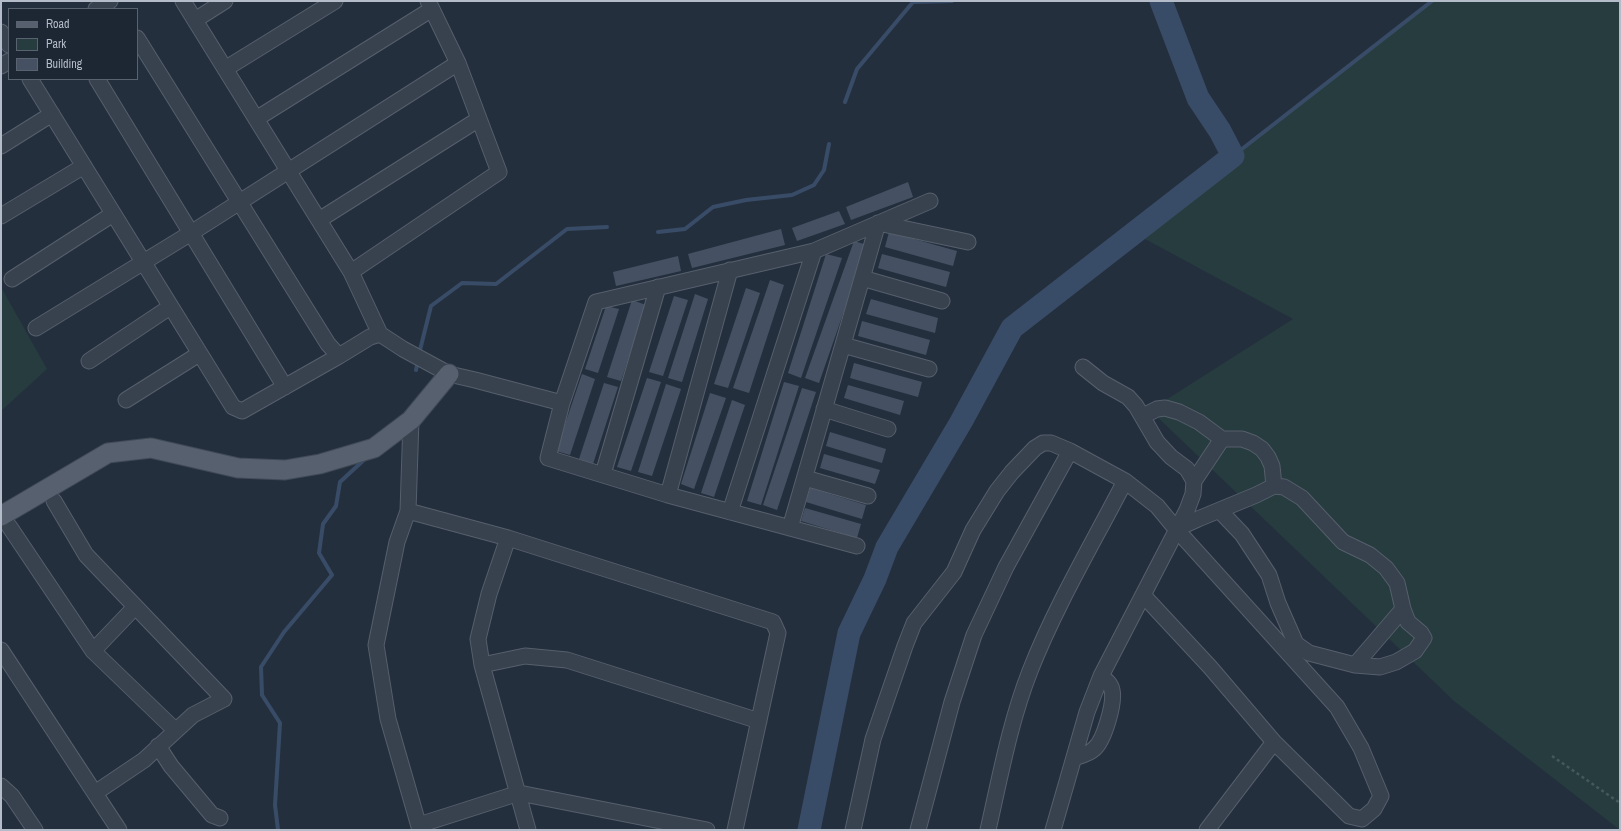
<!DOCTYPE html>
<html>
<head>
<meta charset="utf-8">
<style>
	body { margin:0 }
	#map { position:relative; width:1621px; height:831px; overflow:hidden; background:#242f3e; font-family:"Archivo Narrow",sans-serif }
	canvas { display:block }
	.frame { position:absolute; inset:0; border:2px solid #b4bcc9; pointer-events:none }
	.legend { position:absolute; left:8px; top:8px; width:130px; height:72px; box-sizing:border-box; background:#1d2633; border:1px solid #59626f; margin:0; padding:5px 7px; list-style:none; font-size:12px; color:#b4bcc9 }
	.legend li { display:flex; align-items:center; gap:8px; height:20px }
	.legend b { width:20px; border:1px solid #59626f }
</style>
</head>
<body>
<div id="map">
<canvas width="1621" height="831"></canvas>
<div class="frame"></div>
<ul class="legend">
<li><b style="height:5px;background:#56606e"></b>Road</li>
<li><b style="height:11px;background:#263c3f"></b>Park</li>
<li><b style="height:11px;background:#455162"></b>Building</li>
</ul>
</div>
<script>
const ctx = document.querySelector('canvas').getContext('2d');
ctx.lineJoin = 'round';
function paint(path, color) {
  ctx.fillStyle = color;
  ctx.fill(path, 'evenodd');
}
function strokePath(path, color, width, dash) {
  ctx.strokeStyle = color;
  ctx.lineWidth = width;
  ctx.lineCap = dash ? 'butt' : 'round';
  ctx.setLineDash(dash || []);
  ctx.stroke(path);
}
paint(new Path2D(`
	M 1432,1 L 1620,1 L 1620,830 L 1454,701 L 1150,410 L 1293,319 L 1134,233 Z
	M 1,287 L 47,369 L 1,411 Z`), '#263c3f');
strokePath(new Path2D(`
	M 845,102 L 857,69 L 913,2 L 952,1
	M 1233,156 L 1432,1
	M 658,232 L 685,229 L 713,207 L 746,200 L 792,195 L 814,185 L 824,170 L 829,144
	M 419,354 L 431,306 L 462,283 L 496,284 L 567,229 L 607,227
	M 416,370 L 418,361
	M 278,830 L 275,805 L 280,723 L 262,695 L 261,667 L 284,632 L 332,575 L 319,553 L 323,524 L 336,506 L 340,482 L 366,458`), '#394c67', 4);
strokePath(new Path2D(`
	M 809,830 L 849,633 L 875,579 L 887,547 L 961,422 L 1012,328 L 1233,156 L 1220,131 L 1198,98 L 1161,1`), '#394c67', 23);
paint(new Path2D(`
	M 908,182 L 913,197 L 851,220 L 846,207 Z
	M 839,211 L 845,224 L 797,241 L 792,228 Z
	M 781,229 L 785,245 L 692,268 L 688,254 Z
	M 889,232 L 957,251 L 953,266 L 885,247 Z
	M 854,241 L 867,245 L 819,383 L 805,378 Z
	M 826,254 L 842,258 L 801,378 L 788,373 Z
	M 882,254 L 950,272 L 946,287 L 878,268 Z
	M 678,256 L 681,271 L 616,286 L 613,272 Z
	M 770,280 L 784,285 L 749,393 L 733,388 Z
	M 746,288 L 760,293 L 728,388 L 714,384 Z
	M 695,294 L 708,299 L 682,382 L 668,378 Z
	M 674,296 L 688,300 L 663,376 L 649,372 Z
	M 871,299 L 938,318 L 935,333 L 866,314 Z
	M 632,300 L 646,305 L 621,381 L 607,377 Z
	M 606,306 L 619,309 L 598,373 L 585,369 Z
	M 862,321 L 930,340 L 926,355 L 858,336 Z
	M 854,363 L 922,382 L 918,397 L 850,378 Z
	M 582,374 L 595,379 L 570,455 L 556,451 Z
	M 647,378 L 661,382 L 631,471 L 617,467 Z
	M 784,382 L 799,386 L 761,505 L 747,501 Z
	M 604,383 L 618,387 L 593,464 L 579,459 Z
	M 666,384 L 681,389 L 652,476 L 638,472 Z
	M 848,385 L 904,401 L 900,415 L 844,398 Z
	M 802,388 L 816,392 L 777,510 L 763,505 Z
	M 710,393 L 726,398 L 694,489 L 681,484 Z
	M 732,400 L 745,405 L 714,497 L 701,493 Z
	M 830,432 L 886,449 L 882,463 L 826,446 Z
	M 824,454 L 880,470 L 875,484 L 820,468 Z
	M 810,488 L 866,505 L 862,519 L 806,502 Z
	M 805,508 L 861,524 L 857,538 L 801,521 Z`), '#455162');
const minor = new Path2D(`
	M 183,1 L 351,272 L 380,334 L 403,349 L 449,374 L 475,380 L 562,403
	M 96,9 L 110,1
	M 195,20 L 225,1
	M 1,32 L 9,45
	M 137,38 L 328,344 L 339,356 L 370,337 L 380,334
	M 1,66 L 9,61
	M 225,69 L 335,1
	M 30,79 L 233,407 L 242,411 L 339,356
	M 97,79 L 285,387
	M 256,119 L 432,9
	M 1,146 L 52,114
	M 1,216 L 84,166
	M 319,220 L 479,119
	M 814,251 L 930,201
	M 351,272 L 499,172 L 458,63 L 428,1
	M 862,278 L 942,301
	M 12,279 L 113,214
	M 36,328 L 191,233 L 458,63
	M 843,345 L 929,369
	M 89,361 L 170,307
	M 1083,367 L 1103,383 L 1128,397 L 1136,406 L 1157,442 L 1171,457 L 1187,469 L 1194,481 L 1193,494 L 1187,510 L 1143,595
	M 126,400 L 199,354
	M 824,409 L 888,429
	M 1143,416 L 1157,409 L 1165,408 L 1179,412 L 1199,422 L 1222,439 L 1242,439 L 1253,443 L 1262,449 L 1268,457 L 1272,466 L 1274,486
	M 411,420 L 408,511 L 397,542 L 376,645 L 388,719 L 420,830
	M 603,474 L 658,287
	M 805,478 L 868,496
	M 1194,481 L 1222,439
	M 668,495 L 730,270
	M 54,501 L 86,555 L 224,699 L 193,715 L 144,760 L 95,793
	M 408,511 L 508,538 L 773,622 L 778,633 L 735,830
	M 730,512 L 814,251 L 596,302 L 562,403 L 548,458 L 668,495 L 857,546
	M 9,526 L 93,651 L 175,730
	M 790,528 L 878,223 L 968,242
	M 1176,529 L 1198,519 L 1256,495 L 1274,486 L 1284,487 L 1302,498 L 1343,542 L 1370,555 L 1386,568 L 1397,583 L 1403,609 L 1408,622 L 1421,633 L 1424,638 L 1415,651 L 1396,662 L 1380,667 L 1355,665 L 1309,653 L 1296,644 L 1278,603 L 1269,575 L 1242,534 L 1220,511
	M 508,538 L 489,594 L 478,639 L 482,665 L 528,830
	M 1,650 L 119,830
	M 93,651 L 135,607
	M 482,665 L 525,656 L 567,660 L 759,721
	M 1355,665 L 1403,609
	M 158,746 L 171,766 L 212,815 L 220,818
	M 1074,758 C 1080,756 1089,754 1094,749 C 1104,741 1115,703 1112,690 C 1111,684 1106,680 1101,676
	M 1,786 L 12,796 L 35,830
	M 419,825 L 519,793 L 707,830
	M 853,830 L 873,739 L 905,646 L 914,623 L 954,572 L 973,530 L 997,491 L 1012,472 L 1035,448 L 1043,443 L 1051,443 L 1070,451 L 1125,481 L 1157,506 L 1176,529 L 1337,707 L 1361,748 L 1381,796 L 1374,809 L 1362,819 L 1349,816 L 1274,742 L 1210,667 L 1143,595 L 1101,676 L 1087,712 L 1053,830
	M 918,830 L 952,702 L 974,635 L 1006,567 L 1070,451
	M 988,830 C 1000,777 1010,722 1030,671 C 1056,605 1093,543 1125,481
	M 1207,830 L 1274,742`);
const major = new Path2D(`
	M 1,516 L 108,453 L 151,448 L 238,468 L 285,470 L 320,464 L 374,448 L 411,420 L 449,374`);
strokePath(minor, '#565f6c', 17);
strokePath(major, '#414a57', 21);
strokePath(new Path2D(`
	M 1552,756 L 1620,803`), '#44595c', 2.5, [3, 3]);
strokePath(minor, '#38414e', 15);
strokePath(major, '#56606e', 19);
</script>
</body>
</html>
